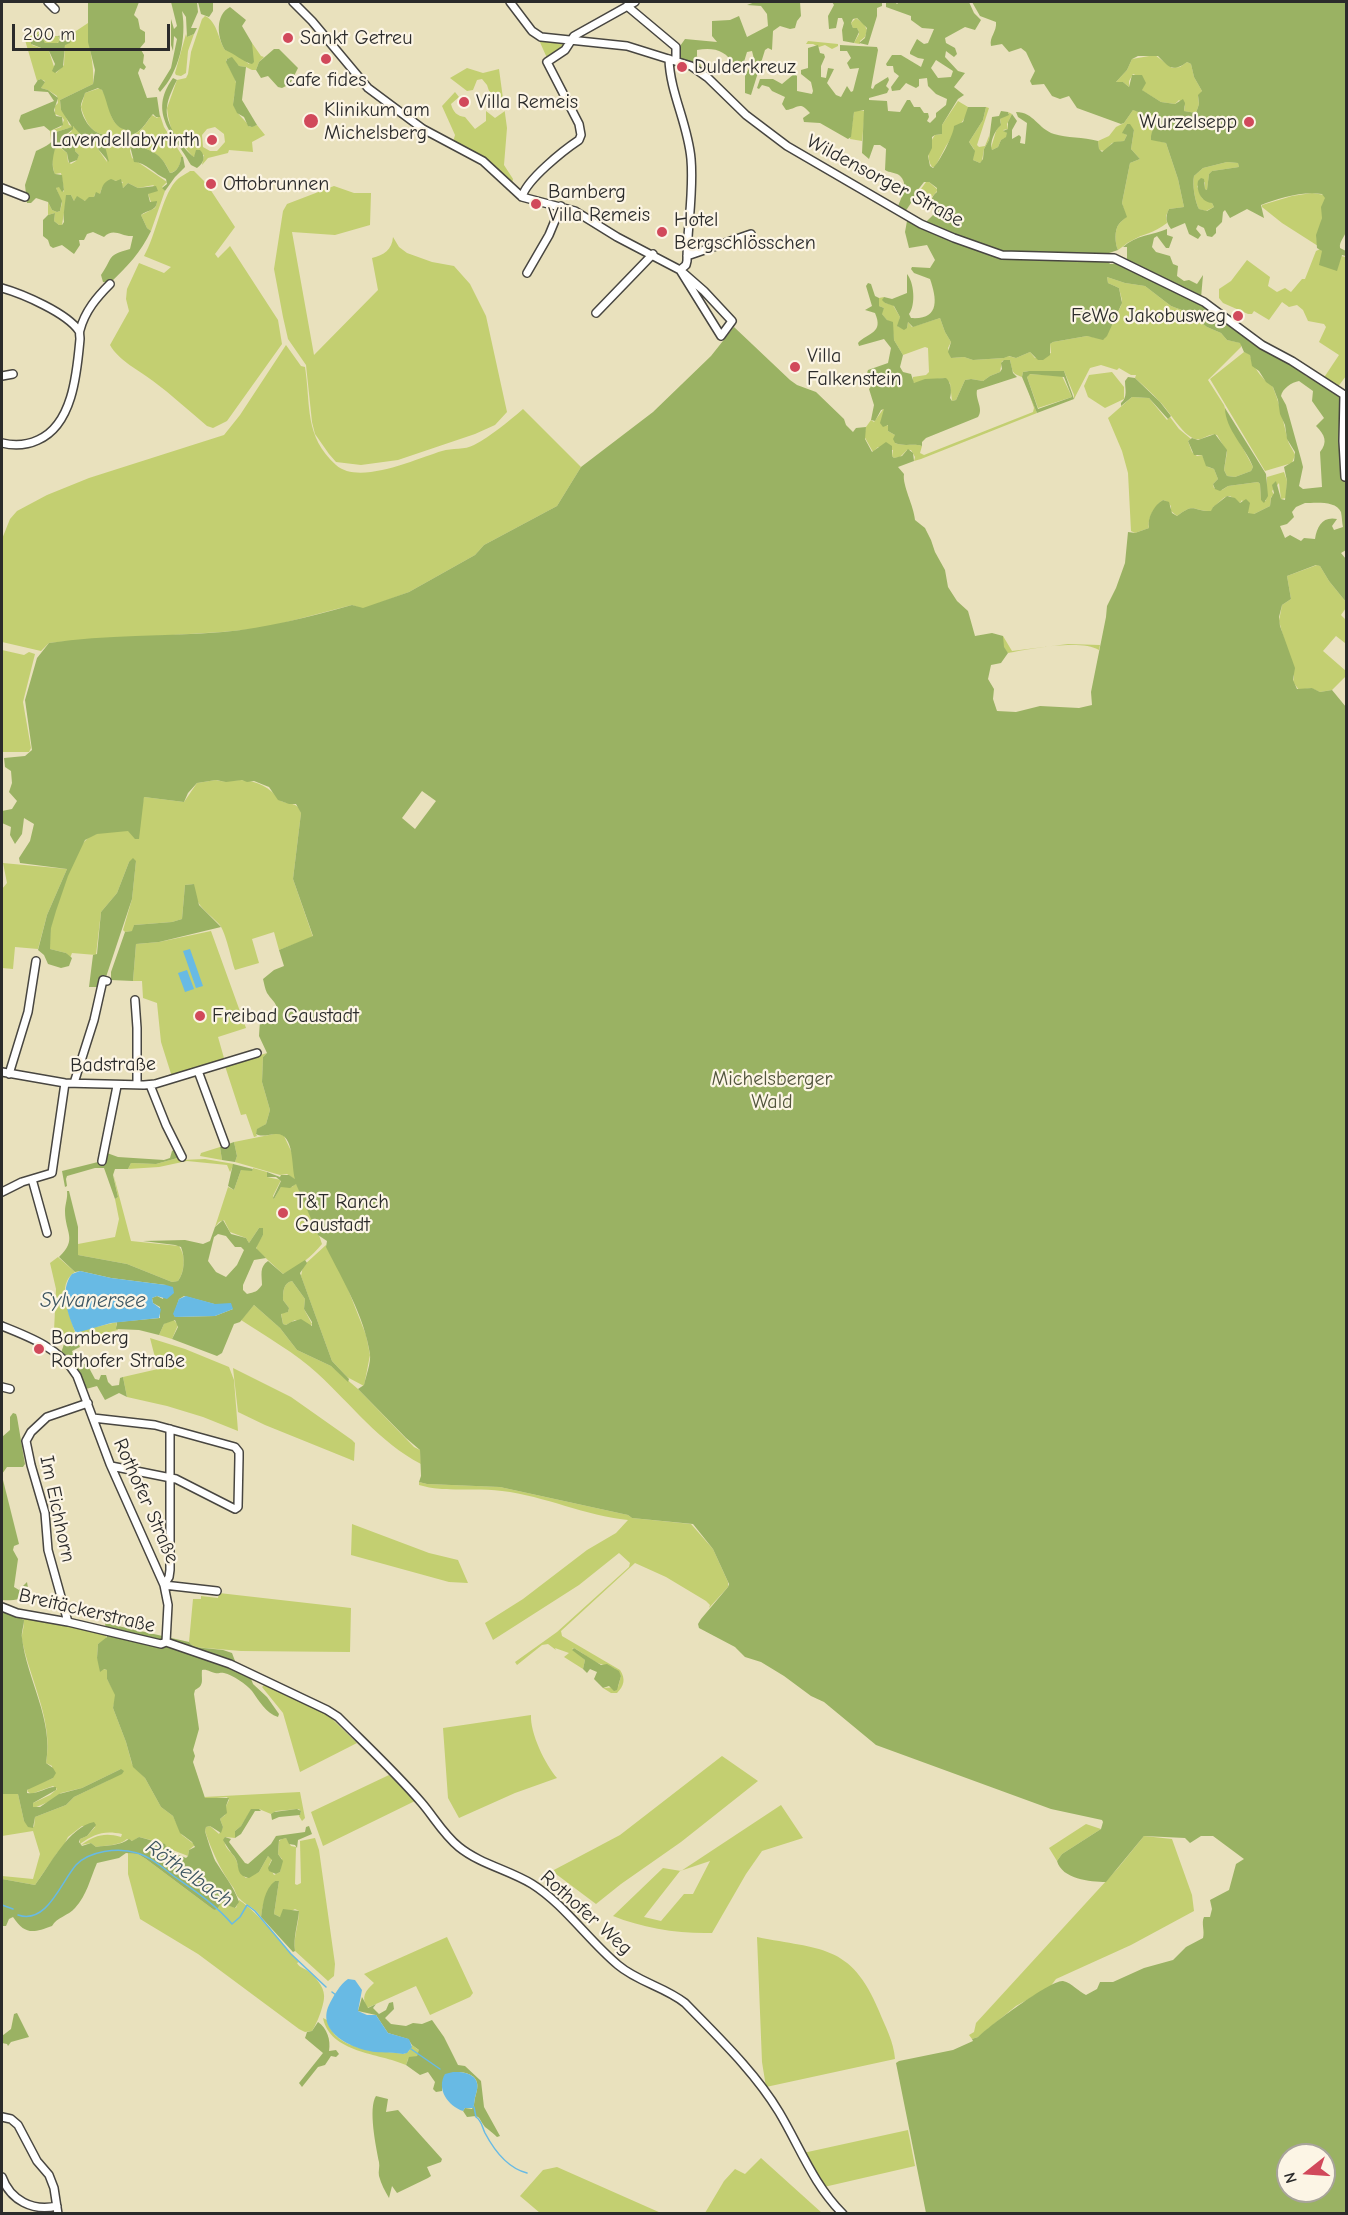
<!DOCTYPE html>
<html>
<head>
<meta charset="utf-8">
<style>
	body { margin:0 }
	#map { position:relative; width:1348px; height:2215px; overflow:hidden; background:#e9e1bd; font-family:"Comic Neue",sans-serif }
	canvas { display:block }
	.frame { position:absolute; inset:0; border:3px solid #2b2b2b; pointer-events:none }
	.north { position:absolute; left:1276px; top:2143px; width:60px; height:60px; box-sizing:border-box; background:#fcf5e5; border:2px solid #a8a49b; border-radius:50%; rotate:253deg; font-size:16px; font-weight:700; line-height:24px; text-align:center; color:#2b2b2b }
	.north::after { content:''; display:block; margin:auto; width:21px; height:27px; background:#d1495b; clip-path:polygon(50% 0,100% 100%,50% 72%,0 100%) }
	.scale { position:absolute; left:12px; top:24px; width:158px; height:27px; box-sizing:border-box; border:3px solid #2b2b2b; border-top:0; padding-left:8px; font-size:18px; line-height:21px; white-space:nowrap; color:#2b2b2b; -webkit-text-stroke:4px #fcf5e5; paint-order:stroke }
</style>
</head>
<body>
<div id="map">
<canvas width="1348" height="2215"></canvas>
<div class="frame"></div>
<div class="north">N</div>
<div class="scale">200 m</div>
</div>
<script>
const ctx = document.querySelector('canvas').getContext('2d');
ctx.lineJoin = 'round';
function paint(path, color) {
  ctx.fillStyle = color;
  ctx.fill(path, 'evenodd');
}
function strokePath(path, color, width, dash) {
  ctx.strokeStyle = color;
  ctx.lineWidth = width;
  ctx.lineCap = dash ? 'butt' : 'round';
  ctx.setLineDash(dash || []);
  ctx.stroke(path);
}
function label(font, color, halo, rows, align = 'center') {
  ctx.font = font + ' "Comic Neue",sans-serif';
  ctx.lineWidth = 4.5;
  ctx.setLineDash([]);
  ctx.textBaseline = 'middle';
  ctx.strokeStyle = halo;
  ctx.fillStyle = color;
  for (const [text, x, y, turn = 0] of rows) {
    ctx.save();
    ctx.translate(x, y);
    ctx.rotate((+turn || 0) * Math.PI / 180);
    ctx.textAlign = isNaN(turn) ? turn : align;
    if (halo) ctx.strokeText(text, 0, 0);
    ctx.fillText(text, 0, 0);
    ctx.restore();
  }
}
paint(new Path2D(`
	M 205,16 C 217,21 218,39 225,50 L 233,52 L 249,64 L 252,57 L 252,43 L 261,56 L 264,57 L 259,62 L 256,70 L 252,70 L 246,67 L 239,66 L 229,58 L 226,60 C 228,68 235,75 236,83 C 237,92 231,99 235,108 C 238,115 245,120 250,127 L 257,125 L 265,135 L 252,142 L 253,152 L 229,150 L 228,153 L 208,158 L 202,165 L 204,155 L 195,153 L 195,156 L 193,157 L 172,132 L 168,116 L 167,108 L 177,80 L 186,78 L 188,74 L 191,52 L 202,19 ZM 215,127 L 224,134 L 225,142 L 217,151 L 210,151 L 203,147 L 202,135 L 207,129 Z
	M 856,18 L 864,24 L 867,30 L 865,37 L 860,41 L 860,44 L 854,43 L 859,34 L 858,29 L 853,28 L 851,23 Z
	M 88,23 C 87,44 95,63 93,84 L 60,100 L 61,110 L 65,114 L 69,125 L 75,127 L 80,134 L 74,134 L 73,138 L 78,137 L 80,142 L 95,139 L 98,149 L 107,162 L 102,134 C 90,132 84,118 81,107 L 85,93 L 100,88 C 114,102 104,122 126,130 L 129,135 C 140,135 146,123 152,115 L 157,118 L 160,115 L 164,127 L 183,157 L 181,157 C 181,164 177,172 170,173 C 163,157 157,154 142,147 L 142,143 L 147,138 L 144,135 L 133,138 L 130,151 L 132,158 L 167,182 L 162,187 L 165,191 L 151,231 L 147,228 L 141,215 L 155,208 L 157,203 L 151,202 L 148,194 L 154,185 L 138,188 L 128,183 L 123,188 L 121,185 L 123,182 L 112,180 C 104,184 102,186 100,194 L 95,194 L 94,197 L 89,198 L 86,201 L 82,200 L 78,197 L 74,201 L 71,195 L 66,201 L 62,225 L 59,225 L 54,221 L 55,213 L 48,215 L 48,202 L 52,210 L 57,212 L 60,211 L 62,203 L 56,188 L 59,186 L 64,192 L 64,190 L 61,173 L 55,174 C 52,166 50,151 58,146 L 67,153 L 68,162 L 71,164 L 76,161 L 79,155 L 75,151 L 74,143 L 66,140 L 66,136 L 72,131 L 69,128 L 56,132 L 56,137 L 51,140 L 50,131 L 61,127 L 64,120 L 62,117 L 55,114 L 55,106 L 58,103 L 57,96 L 48,90 L 41,88 L 45,81 L 40,79 L 37,81 L 25,40 L 39,30 L 49,36 L 58,36 L 60,42 L 54,44 L 45,43 L 39,33 L 31,40 L 32,45 L 49,51 L 56,73 L 64,65 L 65,43 L 69,43 L 69,38 L 64,38 L 62,35 L 73,33 Z
	M 186,34 L 187,37 L 194,34 L 188,51 L 186,73 L 181,76 L 176,75 L 175,73 Z
	M 539,40 L 566,44 L 547,58 Z
	M 808,41 L 838,44 L 838,46 L 832,49 L 825,45 L 819,47 L 813,44 L 806,44 Z
	M 1155,55 L 1172,68 L 1180,67 L 1187,62 L 1191,64 L 1194,77 L 1202,91 L 1198,97 L 1199,104 L 1196,113 L 1184,111 L 1185,106 L 1179,100 L 1175,104 L 1161,102 L 1143,91 L 1141,89 L 1144,86 L 1138,76 L 1133,74 L 1129,81 L 1129,87 L 1123,82 L 1116,82 L 1127,70 L 1132,59 Z
	M 467,68 L 483,73 L 499,69 L 507,128 L 504,165 L 513,179 L 512,183 L 484,159 L 453,142 L 455,135 L 442,106 L 455,92 L 459,97 L 451,104 C 453,112 457,116 465,117 L 475,129 L 486,121 L 486,111 L 495,118 L 505,111 L 498,97 L 489,91 L 487,85 L 482,79 L 477,80 L 473,90 L 467,91 L 450,78 Z
	M 958,101 L 968,107 L 968,113 L 946,146 L 935,167 L 932,167 C 926,158 928,144 935,135 L 942,134 L 942,125 Z
	M 986,107 L 989,108 L 977,145 L 979,147 L 985,146 L 989,136 L 989,140 L 984,149 L 982,161 L 980,163 L 973,160 L 974,149 L 969,142 L 983,120 Z
	M 857,110 L 865,111 L 862,141 L 850,139 L 854,112 Z
	M 1133,110 C 1143,112 1147,117 1158,112 L 1158,120 L 1151,139 L 1166,143 L 1178,179 L 1184,207 L 1169,209 L 1166,216 L 1167,223 C 1153,234 1144,233 1131,241 C 1126,243 1123,247 1118,250 C 1115,244 1114,230 1119,224 C 1121,221 1124,219 1126,217 L 1122,203 L 1130,163 L 1140,159 L 1131,149 L 1134,130 L 1127,124 L 1123,133 L 1127,135 L 1124,141 L 1112,143 L 1105,151 L 1099,150 L 1098,141 L 1109,136 L 1116,127 L 1124,123 Z
	M 1008,112 L 1012,114 L 1007,124 L 1008,129 L 1003,130 L 1007,133 L 1007,137 L 1001,140 L 998,147 L 992,150 L 991,148 L 996,131 L 1001,123 L 1000,119 L 1009,114 Z
	M 1227,162 L 1238,163 L 1239,167 L 1212,171 L 1209,174 L 1207,190 L 1205,189 L 1205,182 L 1197,186 L 1202,198 L 1212,203 L 1214,207 L 1206,211 L 1199,209 C 1195,202 1192,184 1194,176 L 1203,168 Z
	M 190,171 L 194,171 L 206,183 L 235,227 L 215,254 L 218,258 L 230,246 L 278,320 L 282,344 L 227,421 L 213,428 L 207,426 C 189,411 172,395 153,381 C 139,370 119,361 110,345 L 129,311 L 126,299 L 127,289 L 139,263 L 164,273 L 171,267 L 144,256 C 156,235 162,197 175,182 C 179,177 186,174 190,171 Z
	M 926,182 L 929,182 L 938,190 L 931,198 L 931,203 L 918,193 Z
	M 334,186 L 354,193 L 371,193 L 370,225 L 335,235 L 292,232 L 314,355 L 378,290 L 372,258 C 384,255 392,250 393,237 L 399,247 L 407,253 L 432,262 L 454,266 L 470,284 L 486,316 L 507,412 L 495,425 L 475,434 L 398,460 L 361,465 L 336,462 L 329,454 L 315,434 L 312,422 L 306,365 L 288,339 L 283,317 L 274,269 L 283,211 L 287,204 Z
	M 1312,193 L 1325,195 L 1326,198 C 1320,208 1323,207 1322,217 C 1322,229 1314,230 1318,246 L 1282,223 L 1262,207 L 1262,205 L 1292,196 Z
	M 1320,249 L 1322,251 L 1322,255 L 1339,261 L 1341,256 L 1346,257 L 1346,376 L 1337,388 L 1323,379 L 1339,355 L 1319,342 L 1326,327 L 1324,324 L 1308,321 L 1303,310 L 1297,305 L 1289,307 L 1282,302 L 1269,320 L 1254,311 L 1252,314 L 1248,314 L 1223,303 L 1219,298 L 1219,289 L 1231,281 L 1247,260 L 1270,277 L 1268,286 L 1277,292 L 1285,288 L 1291,292 L 1302,279 L 1305,279 L 1316,251 Z
	M 1107,277 L 1125,283 L 1145,286 L 1171,306 L 1187,312 L 1207,327 L 1221,333 L 1227,340 L 1241,343 L 1241,347 L 1208,380 L 1224,405 L 1231,426 L 1253,467 L 1251,471 L 1235,477 L 1227,476 L 1224,470 L 1227,452 L 1217,435 C 1209,432 1203,441 1195,439 C 1182,435 1169,410 1159,401 C 1152,393 1143,385 1135,378 L 1136,375 L 1131,375 L 1119,368 L 1117,370 L 1101,365 L 1090,368 L 1074,399 L 1074,395 L 1064,371 L 1028,371 L 1023,372 L 1022,377 C 1011,373 1013,372 1010,360 L 1002,361 L 1000,372 L 990,376 L 983,381 L 971,379 L 965,380 L 956,400 L 952,401 L 950,383 L 943,378 C 934,380 925,381 916,384 L 913,382 L 913,377 L 926,375 L 929,372 L 928,348 L 925,347 L 903,355 L 894,340 L 892,326 L 881,313 L 884,308 L 879,306 L 879,298 L 884,297 L 883,299 L 885,303 L 893,305 L 900,317 L 898,327 L 907,328 L 908,322 L 912,327 L 940,318 L 945,332 L 951,342 L 948,348 L 951,358 L 964,357 L 973,360 L 1004,358 L 1008,356 L 1016,358 L 1030,352 L 1035,358 L 1051,353 L 1050,344 L 1053,342 L 1087,336 L 1104,339 L 1121,306 L 1122,300 L 1119,288 L 1108,283 Z
	M 286,345 L 301,366 L 305,367 C 311,406 304,436 336,465 C 359,486 418,458 442,451 C 452,448 465,450 474,445 C 491,436 508,422 523,409 L 581,467 L 557,506 L 484,545 L 475,555 L 409,592 L 363,609 L 352,605 L 264,628 L 222,632 L 58,642 L 49,643 L 41,651 L 2,642 L 2,539 L 10,519 L 17,511 L 47,495 L 89,478 L 224,435 L 240,415 Z
	M 1244,352 L 1250,354 C 1251,364 1263,381 1272,385 C 1279,401 1283,420 1287,437 C 1288,444 1293,449 1295,455 L 1292,463 L 1265,471 L 1210,379 Z
	M 1112,372 L 1124,387 L 1124,399 L 1105,408 L 1088,397 L 1084,386 L 1089,375 Z
	M 1028,374 L 1062,376 L 1072,397 L 1038,408 L 1027,377 Z
	M 1027,387 L 1037,413 L 921,459 L 914,461 L 915,457 L 911,450 L 907,450 L 900,457 L 894,458 L 892,456 L 893,450 L 878,447 L 873,452 L 864,436 L 866,427 L 871,420 L 874,422 L 884,408 L 886,425 L 889,426 L 888,431 L 895,435 L 895,443 C 905,447 913,443 922,446 L 920,453 L 924,455 L 1033,412 L 1034,408 Z
	M 1132,397 L 1149,398 L 1167,420 L 1170,417 L 1179,429 L 1191,439 L 1188,441 L 1192,452 L 1197,456 L 1202,455 L 1208,467 L 1214,469 L 1218,479 L 1213,484 L 1214,488 L 1222,490 L 1228,486 L 1258,482 L 1260,484 L 1261,500 L 1266,501 L 1267,477 L 1284,472 L 1287,481 L 1286,498 L 1281,499 L 1279,483 L 1272,491 L 1274,495 L 1271,497 L 1270,506 L 1254,514 L 1249,514 L 1242,500 L 1240,503 L 1230,496 C 1222,496 1219,504 1213,507 L 1212,511 C 1192,511 1195,502 1177,516 L 1171,511 L 1171,506 L 1166,501 L 1163,500 C 1155,505 1147,519 1149,528 L 1135,533 L 1131,531 L 1128,473 L 1122,451 L 1108,418 Z
	M 1317,565 L 1320,566 L 1329,581 L 1346,602 L 1346,608 L 1341,615 L 1346,620 L 1346,641 L 1345,643 L 1336,636 L 1323,651 L 1346,671 L 1346,676 L 1332,690 L 1320,692 L 1311,688 L 1299,690 L 1293,682 L 1294,676 L 1279,621 L 1282,605 L 1291,599 L 1287,576 Z
	M 1003,636 L 1012,651 L 1068,644 L 1100,645 L 1099,650 C 1081,639 1029,649 1008,653 L 1003,647 Z
	M 2,650 L 24,655 L 29,652 L 35,654 L 23,702 L 31,748 L 29,752 L 2,752 Z
	M 216,780 C 225,783 231,780 240,780 C 259,781 269,787 281,801 C 291,805 298,802 301,813 L 293,879 L 313,937 L 279,950 L 274,932 L 252,939 L 259,963 L 235,970 C 231,959 226,932 219,924 C 206,910 194,906 194,884 L 185,885 L 182,919 L 172,922 L 134,925 L 133,931 L 125,932 L 123,930 L 132,899 L 136,861 L 129,862 L 117,893 L 101,912 L 96,955 L 72,953 L 70,958 L 66,953 L 50,949 C 50,942 50,933 51,926 C 56,907 74,850 87,839 C 97,830 116,831 128,831 L 142,805 L 144,797 L 184,802 L 197,783 Z
	M 3,863 L 67,869 L 47,915 L 38,949 L 15,947 L 13,969 L 2,968 L 2,889 L 7,883 Z
	M 211,931 L 246,1028 L 218,1037 L 224,1058 L 223,1062 L 172,1077 L 161,1042 L 157,1003 L 143,998 L 142,981 L 133,981 L 136,944 L 159,942 Z
	M 267,1053 L 263,1057 L 262,1082 L 270,1110 L 266,1124 L 258,1129 L 256,1134 L 257,1136 L 254,1137 L 246,1114 L 241,1115 L 225,1066 Z
	M 279,1133 L 284,1136 L 292,1153 L 296,1180 L 287,1174 L 280,1175 L 235,1162 L 237,1156 L 234,1142 Z
	M 220,1147 L 222,1160 L 200,1156 L 201,1153 Z
	M 181,1157 L 181,1160 L 205,1159 L 234,1164 L 230,1172 L 227,1165 L 187,1161 L 159,1167 L 128,1169 L 131,1163 L 156,1164 Z
	M 253,1168 L 267,1172 L 267,1177 L 281,1180 L 273,1196 L 274,1199 L 281,1187 L 292,1187 L 296,1183 L 320,1238 L 322,1244 C 312,1256 298,1268 283,1274 L 257,1250 L 256,1246 L 263,1235 L 259,1228 L 249,1243 L 246,1238 L 230,1232 L 224,1220 L 219,1222 L 215,1227 L 228,1187 L 234,1190 L 241,1170 L 253,1170 Z
	M 113,1173 L 131,1241 L 179,1246 C 186,1256 185,1271 178,1281 L 172,1282 L 127,1264 L 78,1255 L 78,1244 L 115,1237 L 119,1219 L 115,1199 L 118,1197 Z
	M 326,1245 L 344,1279 L 366,1335 L 370,1355 L 364,1386 L 347,1377 L 332,1361 L 301,1276 L 303,1266 Z
	M 58,1257 L 75,1272 C 55,1285 70,1314 75,1332 L 117,1322 L 116,1325 L 118,1330 L 68,1342 L 54,1331 L 56,1289 L 50,1263 Z
	M 292,1281 L 305,1299 L 304,1309 L 312,1324 L 310,1326 L 295,1320 L 286,1325 L 283,1324 L 281,1313 L 288,1312 L 289,1308 L 283,1300 C 283,1292 283,1283 292,1281 Z
	M 254,1305 L 280,1328 L 297,1350 L 331,1366 L 358,1389 L 414,1447 L 420,1450 L 421,1464 C 379,1442 352,1405 317,1373 C 297,1354 265,1336 241,1320 Z
	M 173,1319 L 178,1325 L 172,1339 L 159,1335 L 164,1324 Z
	M 150,1338 L 185,1349 L 229,1367 L 234,1380 L 238,1431 L 203,1417 L 167,1406 L 127,1397 L 123,1377 L 158,1369 Z
	M 233,1368 L 291,1397 L 352,1440 L 355,1443 L 354,1461 L 265,1425 L 238,1412 Z
	M 419,1482 L 427,1484 L 500,1487 L 628,1515 L 632,1518 L 691,1524 L 713,1549 L 728,1582 L 728,1587 L 709,1608 L 710,1605 L 706,1601 L 666,1577 L 635,1563 L 561,1631 L 562,1636 L 620,1670 C 626,1679 624,1686 617,1693 L 611,1693 L 603,1688 L 618,1687 L 621,1676 C 616,1666 609,1667 601,1664 C 595,1663 580,1651 574,1648 L 572,1649 L 585,1660 L 583,1669 L 564,1657 L 569,1653 L 555,1648 L 556,1650 L 548,1644 L 542,1645 L 517,1665 L 515,1662 L 557,1632 L 629,1567 L 630,1563 L 619,1553 L 579,1585 L 493,1640 L 485,1623 L 523,1599 L 587,1550 L 616,1533 L 628,1520 C 586,1516 545,1496 502,1491 C 474,1487 446,1493 419,1485 Z
	M 352,1524 L 429,1553 L 458,1560 L 468,1583 L 449,1582 L 351,1555 Z
	M 219,1593 L 351,1608 L 350,1652 L 241,1651 L 194,1647 L 189,1642 L 193,1599 L 201,1599 L 201,1596 L 218,1598 Z
	M 23,1618 L 107,1633 L 106,1639 L 98,1644 L 97,1658 L 103,1669 L 107,1670 L 107,1679 L 116,1695 L 113,1708 L 126,1742 L 132,1764 L 145,1778 L 161,1807 L 173,1816 L 182,1835 L 195,1845 L 189,1850 L 188,1856 L 165,1847 L 159,1842 L 139,1837 L 133,1841 L 127,1839 C 119,1846 106,1845 96,1847 L 91,1843 L 81,1845 C 94,1836 104,1832 121,1837 L 122,1834 C 104,1830 94,1834 80,1844 L 80,1839 L 87,1836 L 95,1827 L 82,1826 L 68,1837 L 62,1849 L 57,1853 L 35,1885 L 2,1879 L 2,1876 L 33,1879 L 40,1854 L 33,1831 L 2,1836 L 2,1794 L 18,1794 L 24,1821 L 34,1827 L 35,1817 L 66,1805 L 74,1797 L 109,1780 L 121,1769 L 82,1788 L 61,1793 L 53,1800 L 34,1808 L 32,1806 L 33,1803 L 50,1795 L 57,1789 L 53,1786 L 31,1794 L 27,1791 L 30,1787 L 53,1778 L 52,1766 L 46,1763 C 54,1722 30,1680 22,1640 C 21,1632 26,1625 23,1618 Z
	M 265,1684 L 327,1714 L 357,1743 L 300,1772 L 283,1713 L 262,1687 Z
	M 531,1715 C 530,1733 545,1764 557,1778 L 515,1793 L 459,1818 L 448,1798 L 443,1728 Z
	M 722,1756 L 758,1781 L 681,1842 L 621,1884 L 596,1904 L 552,1871 L 620,1835 Z
	M 389,1775 L 415,1801 L 323,1846 L 311,1812 Z
	M 300,1792 L 305,1818 L 302,1821 L 299,1816 L 301,1812 L 299,1809 L 276,1811 L 271,1814 L 259,1809 L 252,1809 L 241,1826 L 235,1831 L 235,1838 L 225,1837 C 223,1846 228,1849 233,1855 C 240,1863 236,1871 246,1878 L 259,1872 L 268,1856 L 272,1859 L 269,1865 L 274,1875 L 280,1872 L 282,1859 L 278,1854 L 279,1841 L 282,1839 L 286,1838 L 291,1846 L 296,1847 L 295,1884 L 297,1885 L 301,1883 L 300,1841 L 315,1838 L 319,1850 L 335,1964 L 334,1976 L 328,1981 L 295,1951 C 293,1937 299,1924 299,1911 L 295,1909 L 280,1917 L 274,1914 L 279,1881 L 275,1881 C 266,1893 263,1902 261,1917 C 255,1907 246,1906 239,1898 C 236,1896 235,1889 232,1886 C 220,1869 212,1851 205,1831 L 206,1827 L 210,1826 L 219,1834 L 223,1827 L 220,1819 L 225,1815 L 226,1806 L 229,1800 L 227,1797 L 206,1799 L 204,1797 Z
	M 781,1805 L 803,1838 L 762,1851 L 746,1874 L 712,1933 C 680,1934 642,1928 613,1916 L 663,1868 L 681,1871 ZM 710,1861 L 693,1894 L 684,1894 L 661,1921 L 644,1917 L 680,1871 Z
	M 1086,1824 L 1101,1829 L 1062,1854 L 1057,1861 L 1049,1848 Z
	M 1144,1836 L 1172,1839 L 1192,1895 L 1194,1911 L 1131,1945 L 1056,1979 L 1050,1987 L 1016,2006 L 978,2037 L 972,2039 L 969,2035 L 974,2032 L 976,2023 L 1118,1868 Z
	M 128,1853 L 138,1854 L 146,1859 L 214,1910 L 221,1903 L 236,1908 L 239,1900 C 263,1916 278,1942 299,1962 L 297,1963 C 300,1968 304,1968 308,1971 C 315,1976 324,1987 324,1995 C 325,2003 317,2024 312,2031 L 305,2032 L 299,2029 L 198,1954 L 140,1919 L 128,1874 Z
	M 447,1937 L 473,1993 L 470,1997 L 430,2015 L 416,1986 L 367,2008 C 361,1997 365,1991 374,1983 L 364,1974 Z
	M 757,1937 C 820,1950 851,1943 879,2011 C 885,2026 894,2042 895,2059 L 766,2087 L 762,2062 Z
	M 323,2018 L 327,2020 C 335,2052 378,2050 404,2054 L 409,2051 L 412,2045 L 420,2051 L 417,2056 L 408,2059 L 406,2065 C 379,2053 330,2053 323,2018 Z
	M 908,2130 L 915,2166 L 824,2187 L 803,2153 Z
	M 761,2158 L 822,2213 L 705,2213 L 724,2181 L 735,2169 L 745,2174 Z
	M 557,2167 L 661,2213 L 540,2213 L 520,2196 L 543,2170 Z`), '#c3cf71');
paint(new Path2D(`
	M 88,2 L 139,2 L 134,15 L 138,19 L 140,29 L 145,32 L 145,42 L 140,48 L 144,55 L 143,63 L 146,67 L 144,70 L 140,68 L 138,73 L 147,98 L 157,97 L 160,117 L 156,117 L 153,114 C 146,122 141,134 129,135 L 126,130 C 109,126 109,104 102,90 L 98,88 L 85,93 C 84,98 80,103 81,108 C 82,118 92,133 102,134 L 109,162 L 98,149 L 95,139 L 81,143 L 79,138 L 73,138 L 73,134 L 80,134 L 73,126 L 73,129 L 67,134 L 66,139 C 69,145 76,141 75,151 L 79,155 L 77,160 L 69,163 L 67,153 L 59,146 L 55,149 C 53,156 51,166 55,174 L 62,175 L 64,190 L 62,192 L 59,187 L 56,188 L 62,201 L 60,211 L 57,212 L 52,210 L 48,202 L 36,198 L 31,203 L 27,203 L 25,185 L 36,151 C 46,146 55,143 56,132 L 72,127 L 61,110 L 60,100 L 93,84 L 95,70 L 88,42 Z
	M 171,2 L 197,2 L 198,12 L 191,28 L 197,28 L 194,34 L 187,37 L 186,17 L 182,11 C 187,38 179,72 160,92 L 158,89 L 171,68 L 177,39 L 174,36 L 173,51 L 171,45 L 171,19 L 174,29 L 177,26 Z
	M 198,2 L 213,2 L 213,11 L 209,17 L 201,14 Z
	M 755,2 L 800,2 L 801,16 L 797,21 L 795,28 L 790,29 L 780,26 L 773,31 L 772,50 L 768,48 L 765,50 L 751,95 L 745,93 L 745,76 L 754,59 L 752,51 L 747,52 L 743,65 L 734,65 C 726,50 713,47 697,50 L 697,56 L 701,66 L 699,68 L 680,62 L 678,49 L 685,39 L 717,42 L 712,36 L 712,21 L 730,20 L 739,16 L 747,37 L 768,26 L 767,14 L 761,6 L 747,5 Z
	M 832,2 L 882,2 L 882,6 L 877,8 L 877,16 L 868,45 L 859,43 L 865,38 L 867,28 L 857,18 L 853,19 L 851,23 L 853,28 L 857,28 L 859,32 L 854,43 L 843,41 L 842,30 L 844,23 L 842,18 L 838,18 L 836,28 L 829,29 L 828,16 L 834,5 Z
	M 886,2 L 895,2 L 897,4 L 899,2 L 969,2 L 974,13 L 981,20 L 975,30 L 965,27 L 945,38 L 946,43 L 955,48 L 957,54 L 954,57 L 946,51 L 945,57 L 958,71 L 965,73 L 954,87 L 964,95 L 958,99 L 942,125 L 942,134 L 935,135 L 932,137 L 932,148 L 928,156 L 930,166 L 933,168 C 939,163 954,134 954,126 L 963,122 L 968,107 L 986,107 L 983,120 L 969,142 L 975,151 L 973,160 L 980,163 L 983,159 L 984,149 L 989,140 L 992,117 L 999,116 L 1001,111 L 1008,112 L 1009,115 L 1000,119 L 1001,125 C 995,130 989,143 992,150 L 998,147 L 1001,140 L 1006,137 L 1007,133 L 1003,131 L 1008,129 L 1008,122 L 1012,114 L 1017,121 L 1012,130 L 1012,139 L 1019,135 L 1021,137 L 1020,143 L 1025,144 L 1027,123 L 1018,117 L 1016,112 C 1034,112 1038,129 1054,134 C 1067,138 1083,137 1098,141 L 1099,149 L 1102,152 L 1114,142 L 1124,141 L 1127,135 L 1122,133 L 1127,124 L 1130,124 L 1134,130 L 1131,149 L 1140,159 L 1130,163 L 1122,203 L 1127,217 C 1124,219 1121,221 1119,224 C 1114,230 1115,244 1118,250 L 1103,255 L 1110,264 L 1127,263 L 1127,247 L 1123,247 C 1136,235 1153,235 1167,229 L 1167,235 L 1173,237 L 1169,248 L 1166,248 L 1157,236 L 1154,238 L 1152,247 L 1156,252 L 1170,256 L 1173,264 L 1178,266 L 1177,276 L 1184,281 L 1189,280 L 1197,284 L 1203,275 L 1201,298 L 1250,342 L 1288,361 L 1306,376 L 1336,391 L 1340,396 L 1343,479 L 1346,481 L 1346,550 L 1341,553 L 1346,559 L 1346,602 L 1329,581 L 1320,566 L 1316,565 L 1287,576 L 1291,599 L 1282,605 L 1279,617 L 1280,626 L 1295,668 L 1293,680 L 1297,689 L 1312,688 L 1320,692 L 1332,690 L 1346,707 L 1346,2213 L 926,2213 L 896,2063 L 899,2061 L 953,2050 L 973,2041 L 972,2039 L 978,2037 C 989,2026 1052,1979 1063,1981 C 1072,1983 1079,1992 1086,1995 L 1097,1989 L 1100,1982 L 1113,1982 L 1144,1968 L 1173,1960 L 1186,1947 L 1203,1938 C 1205,1931 1201,1923 1204,1917 L 1210,1917 L 1212,1909 L 1210,1900 L 1229,1890 L 1236,1864 L 1244,1859 L 1213,1836 L 1201,1836 L 1190,1843 L 1185,1838 L 1144,1836 L 1106,1882 C 1090,1882 1062,1879 1057,1861 L 1062,1854 L 1101,1829 L 1103,1822 L 1102,1820 L 1051,1809 L 876,1745 L 824,1702 L 811,1696 L 784,1676 L 761,1662 L 745,1657 L 735,1647 L 699,1628 L 698,1624 L 701,1619 L 728,1587 L 729,1584 L 713,1549 L 693,1524 L 632,1518 L 628,1515 L 500,1487 L 427,1484 L 419,1482 L 421,1476 L 420,1450 L 406,1438 L 358,1389 L 364,1385 C 366,1376 371,1363 370,1354 C 364,1315 343,1281 326,1247 L 327,1241 L 318,1235 L 296,1184 L 290,1188 L 281,1187 L 274,1199 L 273,1198 L 281,1181 L 276,1177 L 267,1177 L 267,1172 L 280,1177 L 281,1175 L 289,1175 L 295,1179 C 291,1166 295,1132 275,1134 C 267,1135 261,1137 256,1134 L 257,1129 L 266,1124 L 270,1110 L 262,1082 L 263,1057 L 267,1053 L 259,1036 L 260,1020 L 266,1018 L 272,1019 C 281,1004 275,1005 267,993 C 265,989 264,983 263,979 L 274,970 L 284,966 L 279,950 L 313,936 L 293,879 L 301,813 L 296,804 L 289,804 L 278,800 L 269,787 L 254,781 L 247,782 L 242,780 L 226,782 L 216,780 L 197,783 L 188,793 L 184,802 L 144,797 L 139,839 L 135,839 L 128,831 L 97,834 L 85,840 L 68,876 L 56,911 L 51,928 L 50,949 L 66,953 L 72,958 L 69,966 L 61,968 L 48,964 L 44,955 L 38,950 L 47,915 L 67,869 L 20,863 L 19,858 L 30,841 L 34,824 L 24,818 L 22,834 L 15,844 L 10,835 L 11,827 L 2,823 L 2,811 L 12,809 L 17,801 L 9,792 L 12,783 L 11,771 L 5,767 L 4,758 L 25,756 L 32,750 L 25,700 L 37,658 L 49,643 C 106,634 165,637 223,632 C 267,628 309,617 352,605 L 363,608 L 409,592 L 475,555 L 484,545 L 557,506 L 581,467 L 653,412 L 711,356 L 734,327 L 790,380 L 797,385 L 816,392 L 844,419 L 846,425 L 853,432 L 856,428 L 866,427 L 865,439 L 872,452 L 886,442 L 892,446 L 892,456 L 894,458 L 902,456 L 908,449 L 913,453 L 914,461 L 898,467 L 904,474 C 902,485 914,506 915,520 L 925,528 L 931,540 L 935,552 L 945,570 L 948,587 L 957,601 L 968,611 L 975,636 L 992,633 L 1003,636 L 1004,647 L 1008,653 L 1001,663 L 991,665 L 988,679 L 994,689 L 993,699 L 997,711 L 1016,712 L 1040,706 L 1079,708 L 1092,705 L 1091,692 L 1106,617 L 1107,606 L 1116,588 L 1125,563 L 1128,532 L 1135,533 L 1149,528 C 1147,518 1154,505 1163,500 L 1169,502 L 1172,513 L 1177,516 C 1195,502 1192,511 1211,511 L 1213,507 L 1227,496 L 1235,498 L 1240,503 L 1246,499 L 1250,503 L 1248,513 L 1254,514 L 1270,506 L 1271,498 L 1274,493 L 1272,485 L 1276,481 L 1281,499 L 1285,500 L 1287,481 L 1284,467 L 1294,461 L 1295,452 L 1287,439 L 1285,425 L 1280,414 L 1278,400 L 1273,387 L 1266,382 L 1259,371 L 1252,366 L 1250,355 L 1244,352 L 1240,343 L 1227,340 L 1221,333 L 1207,327 L 1187,312 L 1171,306 L 1145,286 L 1125,283 L 1107,277 L 1108,283 L 1119,288 L 1122,303 L 1107,336 L 1103,340 L 1087,336 L 1053,342 L 1050,344 L 1050,355 L 1043,360 L 1038,360 L 1030,352 L 1016,358 L 1009,356 L 1004,358 L 973,360 L 964,357 L 951,358 L 948,352 L 951,342 L 945,332 L 940,318 L 913,327 L 908,322 L 907,328 L 904,330 L 897,326 L 900,317 L 894,306 L 885,303 L 882,300 L 884,297 L 892,299 L 907,293 L 907,274 C 914,282 916,305 909,314 L 911,318 C 940,320 937,299 930,279 L 914,273 L 911,269 L 912,267 L 930,268 L 935,260 L 927,245 L 909,248 L 905,232 L 907,221 L 925,223 L 934,214 C 933,204 928,199 937,192 L 937,188 L 929,182 L 924,182 L 917,191 L 919,195 L 915,197 L 905,212 L 898,207 C 901,197 910,184 899,175 C 894,172 890,173 885,170 L 886,149 L 880,145 L 874,145 L 869,159 L 862,153 L 864,110 L 854,112 L 851,137 L 848,139 L 820,123 L 804,122 L 803,118 L 810,113 C 799,100 798,109 786,110 L 782,104 L 785,97 L 772,91 L 769,87 L 762,85 L 759,89 L 757,88 L 760,79 L 773,79 L 782,84 L 794,74 L 797,76 L 797,91 L 812,94 L 813,91 L 811,82 L 801,74 L 801,70 L 808,68 L 808,48 L 818,45 L 820,53 L 824,54 L 825,57 L 821,66 L 821,77 L 826,78 L 828,68 L 834,69 L 827,83 L 836,95 L 841,97 L 847,86 L 851,92 L 853,91 L 859,68 L 850,69 L 847,63 L 851,58 L 847,51 L 840,51 L 840,45 L 877,47 L 878,50 L 871,88 L 873,89 L 875,85 L 888,77 L 889,80 L 886,86 L 889,89 L 887,93 L 869,98 L 869,100 L 887,101 L 888,111 L 900,112 L 907,100 L 910,100 L 914,107 L 920,107 L 924,113 L 928,113 L 929,117 L 927,121 L 930,123 L 936,117 L 936,113 L 946,105 L 947,99 L 936,94 L 928,86 L 927,78 L 919,79 L 919,86 L 916,88 L 906,83 L 900,90 L 892,91 L 891,87 L 899,76 L 894,72 L 893,66 L 887,66 L 886,64 L 892,55 L 901,55 L 921,67 L 924,59 L 918,58 L 910,54 L 910,52 L 917,39 L 924,44 L 928,43 L 934,29 L 922,28 L 911,20 L 911,16 L 886,7 ZM 936,60 L 953,71 L 951,77 L 938,78 L 931,68 ZM 1299,381 L 1313,391 L 1312,401 L 1324,418 L 1316,426 C 1325,435 1328,442 1320,452 L 1322,487 L 1303,489 L 1299,486 L 1303,467 L 1301,459 L 1286,405 L 1281,396 C 1282,389 1292,382 1299,381 ZM 1305,503 C 1314,503 1336,500 1341,512 C 1342,517 1342,523 1343,527 L 1334,530 L 1332,526 L 1337,519 C 1323,516 1317,526 1315,539 L 1304,538 L 1301,541 L 1290,535 L 1285,538 L 1280,526 L 1287,524 L 1294,517 L 1292,512 L 1296,507 ZM 422,791 L 436,801 L 415,829 L 402,818 ZM 1288,2155 L 1324,2155 L 1324,2191 L 1288,2191 Z
	M 972,2 L 1346,2 L 1346,231 C 1345,237 1339,241 1340,248 L 1346,251 L 1346,256 L 1342,255 L 1337,271 L 1319,265 L 1322,251 L 1317,248 L 1316,235 L 1322,218 L 1321,207 L 1325,198 L 1322,194 C 1302,191 1279,198 1261,205 L 1264,218 L 1247,209 L 1230,218 L 1225,210 L 1223,212 L 1222,222 L 1216,228 L 1216,233 L 1212,237 L 1207,236 L 1204,228 L 1198,225 L 1196,229 L 1201,235 L 1198,239 L 1189,234 L 1185,223 L 1171,229 C 1166,222 1165,217 1169,209 L 1184,207 L 1178,179 L 1166,143 L 1151,140 C 1150,129 1159,124 1158,112 L 1143,119 L 1141,113 L 1133,110 L 1124,123 L 1121,124 L 1077,108 L 1069,96 L 1060,99 L 1052,96 L 1044,84 L 1032,85 L 1030,81 L 1035,71 L 1026,52 L 1021,48 L 1009,52 L 1002,44 L 991,46 C 989,37 997,32 996,22 L 980,16 ZM 1138,56 L 1158,56 C 1169,67 1172,73 1187,62 L 1191,64 L 1194,77 L 1202,91 L 1198,95 L 1199,104 L 1196,113 L 1184,111 L 1185,103 L 1183,99 L 1175,104 L 1161,102 L 1142,90 L 1146,83 L 1142,75 L 1132,75 L 1129,87 L 1123,82 L 1116,82 L 1127,70 L 1132,59 ZM 1227,162 L 1238,163 L 1239,167 L 1212,171 L 1209,174 L 1207,190 L 1205,189 L 1204,179 L 1201,178 L 1198,181 C 1196,192 1202,202 1212,203 L 1214,207 L 1207,211 L 1199,209 C 1195,202 1192,184 1194,176 L 1203,168 Z
	M 230,7 L 246,20 L 242,26 L 252,43 L 254,62 L 252,64 C 243,62 234,53 225,50 C 217,37 215,15 230,7 Z
	M 40,33 L 45,43 L 58,43 L 60,40 L 58,36 L 62,35 L 64,38 L 71,40 L 70,43 L 65,45 L 63,67 L 55,73 L 52,71 L 55,64 L 49,51 L 31,44 L 31,40 Z
	M 274,49 L 279,49 L 298,68 L 290,84 L 282,88 L 278,87 L 268,76 L 261,78 L 256,70 L 259,62 Z
	M 232,57 L 239,66 L 246,67 L 242,100 L 257,125 L 252,127 L 248,126 L 244,117 L 237,113 L 233,105 L 236,82 L 226,62 L 227,59 Z
	M 173,78 L 177,80 C 173,88 168,98 167,107 C 164,123 182,148 194,157 L 196,150 L 200,150 C 206,156 204,163 197,168 L 191,165 C 174,134 147,114 173,78 Z
	M 41,79 L 45,82 L 41,88 L 48,90 L 58,98 L 54,110 L 56,116 L 62,117 L 63,125 L 50,131 L 44,126 L 24,130 L 19,121 L 21,115 L 54,101 L 48,92 L 34,91 L 34,86 L 38,80 Z
	M 140,134 L 144,135 L 147,138 L 142,143 L 142,147 C 158,154 162,156 170,173 C 177,173 181,163 181,157 L 183,157 L 185,167 L 175,177 L 165,191 L 162,188 L 167,184 L 166,179 C 156,175 145,162 134,162 L 129,142 Z
	M 121,179 L 123,188 L 128,183 L 138,188 L 156,186 L 158,191 L 148,194 L 150,202 L 157,201 C 157,211 147,210 141,215 L 147,228 L 151,231 C 141,252 127,267 110,283 L 103,282 L 101,275 C 114,256 106,256 130,249 L 133,236 C 121,237 114,227 104,237 L 93,232 L 87,234 L 84,240 L 79,240 L 80,245 L 74,254 L 62,245 L 53,248 L 50,246 L 48,240 L 43,236 L 43,220 L 48,215 L 55,213 L 54,221 L 59,225 L 62,225 L 64,222 C 63,214 65,204 66,195 L 71,195 L 74,201 L 77,196 L 85,201 L 89,197 L 94,197 L 96,192 L 100,194 C 102,187 103,182 111,179 L 116,181 Z
	M 868,283 L 871,284 L 875,296 L 879,298 L 879,306 L 884,308 L 882,314 L 887,320 L 893,322 L 894,340 L 903,355 L 900,367 L 903,372 L 911,374 L 914,383 L 925,379 L 946,378 C 951,382 952,392 950,398 L 952,401 L 956,400 L 965,380 L 971,379 L 983,381 L 990,376 L 1000,372 L 1002,369 L 1001,363 L 1004,360 L 1010,360 L 1013,373 L 1017,377 L 977,390 C 975,399 984,409 978,417 L 926,438 L 922,442 L 922,446 C 913,443 905,447 895,443 L 893,439 L 895,435 L 888,431 L 888,425 L 883,427 L 880,423 L 884,409 L 881,410 L 875,421 L 871,420 L 874,405 L 869,389 L 877,379 L 876,376 L 867,373 L 868,370 L 888,363 L 891,348 L 884,339 L 859,346 L 858,343 C 868,332 884,334 875,313 L 865,310 L 872,306 L 866,286 Z
	M 1029,371 L 1064,371 L 1074,399 L 1037,413 L 1022,377 L 1023,372 ZM 1030,374 L 1064,377 L 1072,397 L 1038,409 L 1027,377 Z
	M 1128,377 L 1135,378 L 1160,402 L 1171,416 L 1168,419 L 1149,398 L 1132,397 L 1121,406 L 1121,403 C 1128,397 1125,389 1125,381 Z
	M 1225,408 L 1266,474 L 1268,496 L 1264,503 L 1261,500 L 1260,484 L 1258,482 L 1228,486 L 1220,491 L 1215,489 L 1213,484 L 1218,479 L 1214,469 L 1206,466 L 1202,455 L 1194,455 L 1188,441 L 1192,438 L 1198,440 L 1215,434 L 1227,450 L 1224,470 L 1227,476 L 1235,477 L 1251,471 L 1253,467 C 1246,448 1225,429 1225,408 Z
	M 133,858 L 136,861 L 132,899 L 106,977 L 102,977 L 100,987 L 89,987 L 93,955 L 97,954 L 101,912 L 117,893 L 129,862 Z
	M 194,884 L 199,905 L 221,927 L 159,942 L 136,944 L 133,981 L 111,980 L 111,972 L 125,932 L 132,931 L 134,925 L 172,922 L 182,919 L 185,885 Z
	M 234,1142 L 237,1156 L 235,1162 L 222,1160 L 220,1147 Z
	M 175,1149 L 181,1157 L 156,1164 L 131,1163 L 128,1169 L 115,1169 L 113,1175 L 118,1197 L 115,1199 L 104,1168 L 95,1168 L 67,1176 L 66,1179 L 67,1186 L 65,1187 L 62,1171 L 98,1162 L 107,1153 L 118,1157 L 164,1160 L 170,1158 L 172,1151 Z
	M 233,1164 L 253,1169 L 252,1171 L 241,1170 L 234,1190 L 228,1186 Z
	M 67,1191 L 69,1191 L 78,1227 L 78,1255 L 127,1264 L 172,1282 L 178,1281 C 185,1272 185,1257 181,1247 L 175,1245 L 143,1241 L 185,1240 L 203,1244 L 210,1241 L 215,1227 L 223,1220 L 231,1234 L 246,1238 L 249,1243 L 259,1228 L 263,1228 L 263,1235 L 256,1248 L 266,1258 L 254,1260 L 243,1285 L 243,1290 L 247,1294 C 255,1292 257,1292 262,1285 C 262,1275 259,1267 268,1261 L 283,1274 L 305,1260 L 307,1263 L 300,1273 L 332,1361 L 349,1379 L 348,1382 L 331,1366 L 297,1350 L 280,1328 L 254,1305 L 240,1322 L 234,1324 L 222,1353 L 217,1356 L 172,1339 L 178,1327 L 175,1320 L 164,1324 L 159,1335 L 139,1330 L 116,1329 L 117,1322 L 160,1318 L 160,1307 L 153,1303 L 152,1298 L 157,1296 L 163,1299 L 166,1285 L 111,1278 L 80,1271 L 75,1272 L 59,1257 C 78,1239 65,1233 65,1211 C 65,1204 68,1198 67,1191 ZM 218,1234 L 226,1236 L 235,1247 L 241,1247 L 244,1250 L 237,1265 L 226,1277 L 216,1272 L 208,1261 L 214,1237 ZM 292,1281 L 305,1299 L 304,1309 L 312,1322 L 312,1326 L 301,1319 L 291,1322 L 286,1325 L 283,1324 L 281,1314 L 288,1312 L 289,1308 L 283,1300 C 283,1292 283,1283 292,1281 ZM 184,1296 L 233,1309 L 215,1316 L 175,1317 L 174,1314 L 179,1299 Z
	M 76,1339 L 80,1347 L 72,1351 L 74,1358 L 88,1366 L 95,1379 L 99,1380 L 101,1375 L 106,1375 L 108,1382 L 112,1386 L 119,1385 L 120,1378 L 123,1377 L 127,1397 L 119,1393 L 105,1400 L 97,1386 L 86,1389 L 76,1370 L 61,1353 L 65,1341 Z
	M 13,1413 L 16,1414 L 17,1417 L 25,1464 L 23,1467 L 7,1467 L 2,1474 L 2,1437 L 10,1430 L 10,1417 Z
	M 2,1476 L 19,1544 L 14,1546 L 13,1550 L 18,1559 L 14,1587 L 19,1590 L 27,1582 L 29,1594 C 23,1600 10,1601 2,1600 Z
	M 2,1610 L 24,1620 C 24,1626 21,1632 22,1638 C 27,1680 54,1720 46,1763 L 53,1768 L 56,1773 L 53,1778 L 27,1790 L 27,1793 C 38,1795 47,1786 56,1787 L 56,1790 L 33,1803 L 33,1807 L 40,1807 L 59,1794 L 82,1788 L 121,1769 L 124,1771 L 122,1774 L 74,1797 L 66,1805 L 35,1817 L 33,1828 L 28,1827 L 24,1821 L 18,1794 L 2,1794 Z
	M 105,1623 L 189,1642 L 194,1647 L 223,1650 L 232,1653 L 235,1661 L 228,1662 L 250,1676 L 253,1684 L 267,1697 L 279,1714 L 278,1717 C 266,1713 259,1701 252,1691 C 246,1684 233,1675 224,1673 C 220,1672 219,1674 215,1673 C 209,1672 208,1669 202,1670 C 201,1680 205,1685 195,1690 L 194,1694 L 199,1729 L 193,1750 L 195,1756 L 193,1762 L 205,1798 L 229,1798 L 226,1806 L 227,1813 L 220,1819 L 223,1827 L 221,1833 L 210,1826 L 206,1827 L 205,1831 C 207,1838 213,1857 216,1862 C 224,1875 234,1887 239,1902 L 235,1908 L 221,1903 L 217,1909 L 214,1910 L 146,1859 L 138,1854 L 126,1853 L 119,1858 L 97,1863 C 90,1879 87,1895 75,1908 C 68,1916 57,1917 52,1926 C 33,1933 25,1935 13,1917 L 9,1919 L 6,1926 L 2,1926 L 2,1879 L 35,1885 C 50,1865 69,1827 94,1822 L 96,1825 L 87,1836 L 80,1839 L 79,1842 L 82,1846 L 91,1843 L 96,1847 C 107,1845 120,1846 129,1839 L 132,1841 L 139,1837 L 165,1844 L 167,1850 L 186,1858 L 188,1856 L 189,1850 L 195,1847 L 192,1842 L 180,1833 L 173,1816 L 161,1807 L 145,1778 L 133,1767 L 126,1742 L 113,1708 L 115,1695 L 107,1679 L 107,1670 L 104,1669 L 100,1672 L 97,1658 L 98,1644 L 107,1637 Z
	M 574,1648 L 601,1665 L 607,1664 L 619,1671 L 621,1676 L 617,1690 L 614,1691 L 609,1686 L 603,1688 L 594,1679 L 597,1672 L 590,1669 L 587,1673 L 583,1669 L 585,1660 L 572,1650 Z
	M 251,1809 L 259,1809 L 261,1811 L 255,1811 L 241,1834 L 235,1838 L 235,1831 L 241,1826 Z
	M 297,1809 L 301,1811 L 300,1815 L 279,1817 L 272,1820 L 271,1814 L 274,1812 Z
	M 309,1826 L 312,1834 L 298,1840 L 297,1848 L 295,1845 L 289,1844 L 286,1838 L 279,1840 L 278,1854 L 283,1861 L 280,1872 L 276,1874 L 269,1871 L 268,1868 L 272,1860 L 268,1856 L 259,1872 L 249,1878 C 234,1875 241,1865 234,1856 C 230,1851 227,1847 223,1840 L 225,1837 L 231,1839 L 229,1842 L 245,1863 L 248,1864 L 271,1844 L 276,1836 L 305,1832 L 306,1827 Z
	M 275,1881 L 279,1881 L 274,1914 L 280,1917 L 283,1909 L 299,1911 C 298,1924 293,1937 295,1951 L 293,1952 L 261,1917 C 263,1904 264,1890 275,1881 Z
	M 362,1997 L 368,2008 L 376,2004 L 373,2008 L 379,2014 L 386,2010 L 389,2003 L 393,2002 L 394,2009 L 385,2018 L 391,2024 L 406,2026 L 413,2023 L 422,2024 L 432,2020 L 444,2037 L 458,2065 L 465,2066 L 481,2081 L 484,2107 L 500,2136 L 497,2137 C 493,2133 489,2130 485,2127 C 477,2116 481,2115 467,2117 L 463,2111 L 465,2108 L 472,2109 C 475,2104 474,2100 476,2094 C 481,2079 473,2073 458,2072 L 442,2083 L 442,2091 L 436,2092 L 433,2089 L 435,2082 L 428,2072 L 420,2075 L 406,2065 L 409,2057 L 417,2056 L 419,2050 L 412,2045 L 408,2039 L 388,2033 L 376,2015 L 358,2011 Z
	M 17,2013 L 29,2037 L 11,2042 L 8,2046 L 7,2044 L 2,2043 L 2,2036 L 11,2029 L 14,2014 Z
	M 318,2022 C 327,2028 331,2040 329,2051 L 336,2050 L 339,2054 L 336,2057 L 331,2056 L 325,2065 L 318,2067 L 302,2087 L 299,2083 L 323,2053 L 305,2038 L 307,2032 L 312,2031 Z
	M 376,2096 L 388,2099 L 386,2112 L 398,2110 L 442,2159 L 441,2162 L 427,2167 L 431,2176 L 428,2178 L 397,2193 L 392,2186 L 389,2198 C 385,2191 381,2184 379,2176 C 378,2171 380,2167 379,2162 C 376,2147 368,2108 376,2096 Z`), '#9ab263');
paint(new Path2D(`
	M 190,949 L 203,986 L 196,988 L 183,951 Z
	M 187,970 L 194,989 L 185,992 L 178,973 Z
	M 80,1271 L 111,1278 L 166,1285 L 173,1287 L 174,1293 L 167,1299 L 157,1296 L 152,1298 L 153,1303 L 161,1309 L 159,1318 L 111,1323 L 76,1333 C 68,1316 59,1290 72,1274 Z
	M 186,1296 L 215,1304 L 231,1303 L 233,1309 L 215,1316 L 175,1317 L 173,1314 L 179,1299 Z
	M 348,1979 L 355,1980 L 362,1990 L 358,2011 L 367,2015 L 376,2015 L 388,2033 L 409,2039 L 412,2047 L 407,2053 L 403,2054 C 393,2052 384,2053 375,2052 C 353,2049 316,2033 329,2005 C 333,1997 340,1984 348,1979 Z
	M 453,2072 C 469,2071 482,2077 476,2094 C 474,2099 475,2103 473,2108 L 465,2108 L 463,2111 C 448,2106 436,2089 445,2074 Z`), '#68bae4');
strokePath(new Path2D(`
	M 2,1905 L 13,1909
	M 18,1915 C 47,1925 61,1882 76,1865 C 89,1851 118,1847 137,1853 C 151,1857 163,1868 175,1877 C 195,1891 216,1905 232,1924 L 240,1917 L 247,1905 L 255,1911 L 291,1954 L 326,1987
	M 332,1992 L 336,1995
	M 411,2049 L 440,2069
	M 474,2107 L 476,2117 C 482,2121 482,2127 485,2133 C 494,2150 507,2168 527,2173`), '#68bae4', 1.5);
const minor = new Path2D(`
	M 48,2 L 55,9
	M 293,2 L 312,21 L 368,88 L 423,129 L 483,161 L 522,197 L 575,211 L 617,237 L 680,270 L 704,291 L 732,321 L 721,336 L 680,270
	M 510,2 L 532,31 L 541,37 L 627,46 L 691,66 L 708,78 L 746,115 L 787,146 L 921,224 L 954,238 L 1002,255 L 1114,258 L 1204,302 L 1262,345 L 1292,361 L 1346,396
	M 627,6 L 676,47 L 676,61
	M 669,59 C 670,93 688,124 691,159 C 694,193 687,227 687,261 L 686,265 L 680,270
	M 2,188 L 25,197
	M 522,197 C 526,180 564,150 579,140 L 581,135 L 579,124 L 547,62 L 565,50 L 574,36 L 635,2
	M 687,256 L 751,234
	M 527,273 L 549,235 L 561,206
	M 2,288 C 23,294 67,313 79,331
	M 596,313 L 653,254
	M 2,376 L 13,374
	M 1344,395 L 1343,441 L 1345,477
	M 2,443 C 14,446 25,446 38,440 C 73,425 77,372 80,339 C 80,336 79,333 80,330 C 85,311 97,297 110,284
	M 135,1000 L 137,1028 L 137,1085
	M 198,1071 L 225,1144
	M 2,1072 L 65,1083 L 144,1085 L 155,1084 L 257,1053
	M 9,1074 L 28,1012 L 36,961
	M 74,1083 L 94,1020 L 103,980 L 107,981
	M 150,1085 L 166,1125 L 182,1157
	M 102,1161 L 117,1086
	M 32,1179 L 47,1233
	M 2,1192 L 22,1182 L 52,1173 L 65,1083
	M 2,1326 C 30,1337 61,1349 77,1376 L 110,1464 L 164,1585 L 168,1605 L 166,1642
	M 2,1387 L 10,1389
	M 93,1418 L 155,1425 L 235,1447 L 239,1452 L 239,1458 L 238,1507 L 235,1509 L 176,1479 L 111,1466
	M 170,1429 L 170,1570 L 169,1577 L 164,1585 L 217,1591
	M 2,1607 L 17,1613 L 68,1622 L 161,1644 L 166,1642
	M 68,1622 L 48,1550 L 45,1513 L 31,1465 L 26,1441 L 31,1432 L 47,1417 L 88,1403
	M 166,1642 L 230,1664 L 327,1710 L 338,1717 C 366,1745 395,1772 421,1802 C 434,1817 443,1834 459,1847 C 480,1864 509,1870 532,1884 C 564,1904 589,1941 618,1965 C 638,1982 665,1987 685,2003 C 718,2037 755,2072 779,2112 C 800,2147 813,2184 843,2214
	M 2,2117 L 11,2119 L 18,2125 L 37,2161 L 49,2175 L 54,2188 L 58,2214
	M 2,2177 C 10,2200 33,2212 57,2206`);
strokePath(minor, '#484641', 10);
strokePath(minor, '#fff', 7);
for (const [x, y, r, color] of [
	[288,38,6,"#d1495b"],
	[326,59,6,"#d1495b"],
	[682,67,6,"#d1495b"],
	[464,102,6,"#d1495b"],
	[311,121,8,"#d1495b"],
	[1249,122,6,"#d1495b"],
	[212,140,6,"#d1495b"],
	[211,184,6,"#d1495b"],
	[536,204,6,"#d1495b"],
	[662,232,6,"#d1495b"],
	[1238,316,6,"#d1495b"],
	[795,367,6,"#d1495b"],
	[200,1016,6,"#d1495b"],
	[283,1213,6,"#d1495b"],
	[39,1349,6,"#d1495b"]
]) {
  const dot = new Path2D();
  dot.arc(x, y, r, 0, 2 * Math.PI);
  ctx.fillStyle = color;
  ctx.fill(dot);
  strokePath(dot, '#fcf5e5', 2);
}
label('20px', '#2b2b2b', '#fcf5e5', [
	["Sankt Getreu",300,38],
	["Dulderkreuz",694,67],
	["cafe fides",326,80,"center"],
	["Villa Remeis",476,102],
	["Klinikum am",324,110],
	["Michelsberg",324,133],
	["Wurzelsepp",1237,122,"right"],
	["Lavendellabyrinth",200,140,"right"],
	["Ottobrunnen",223,184],
	["Bamberg",548,192],
	["Villa Remeis",548,215],
	["Hotel",674,220],
	["Bergschlösschen",674,243],
	["FeWo Jakobusweg",1226,316,"right"],
	["Villa",807,356],
	["Falkenstein",807,379],
	["Freibad Gaustadt",212,1016],
	["T&T Ranch",295,1202],
	["Gaustadt",295,1225],
	["Bamberg",51,1338],
	["Rothofer Straße",51,1361]
], 'left');
label('20px', '#2b2b2b', '#fcf5e5', [
	["Wildensorger Straße",885,181,28],
	["Badstraße",113,1065,-1],
	["Rothofer Straße",146,1501,66],
	["Im Eichhorn",57,1509,78],
	["Breitäckerstraße",87,1611,13],
	["Rothofer Weg",586,1913,42]
]);
label('20px', '#51543c', '#fcf5e5', [
	["Michelsberger",772,1079],
	["Wald",772,1102]
]);
label('italic 21px', '#3d5662', '#fcf5e5', [
	["Sylvanersee",93,1301],
	["Röthelbach",189,1874,35]
]);
</script>
</body>
</html>
